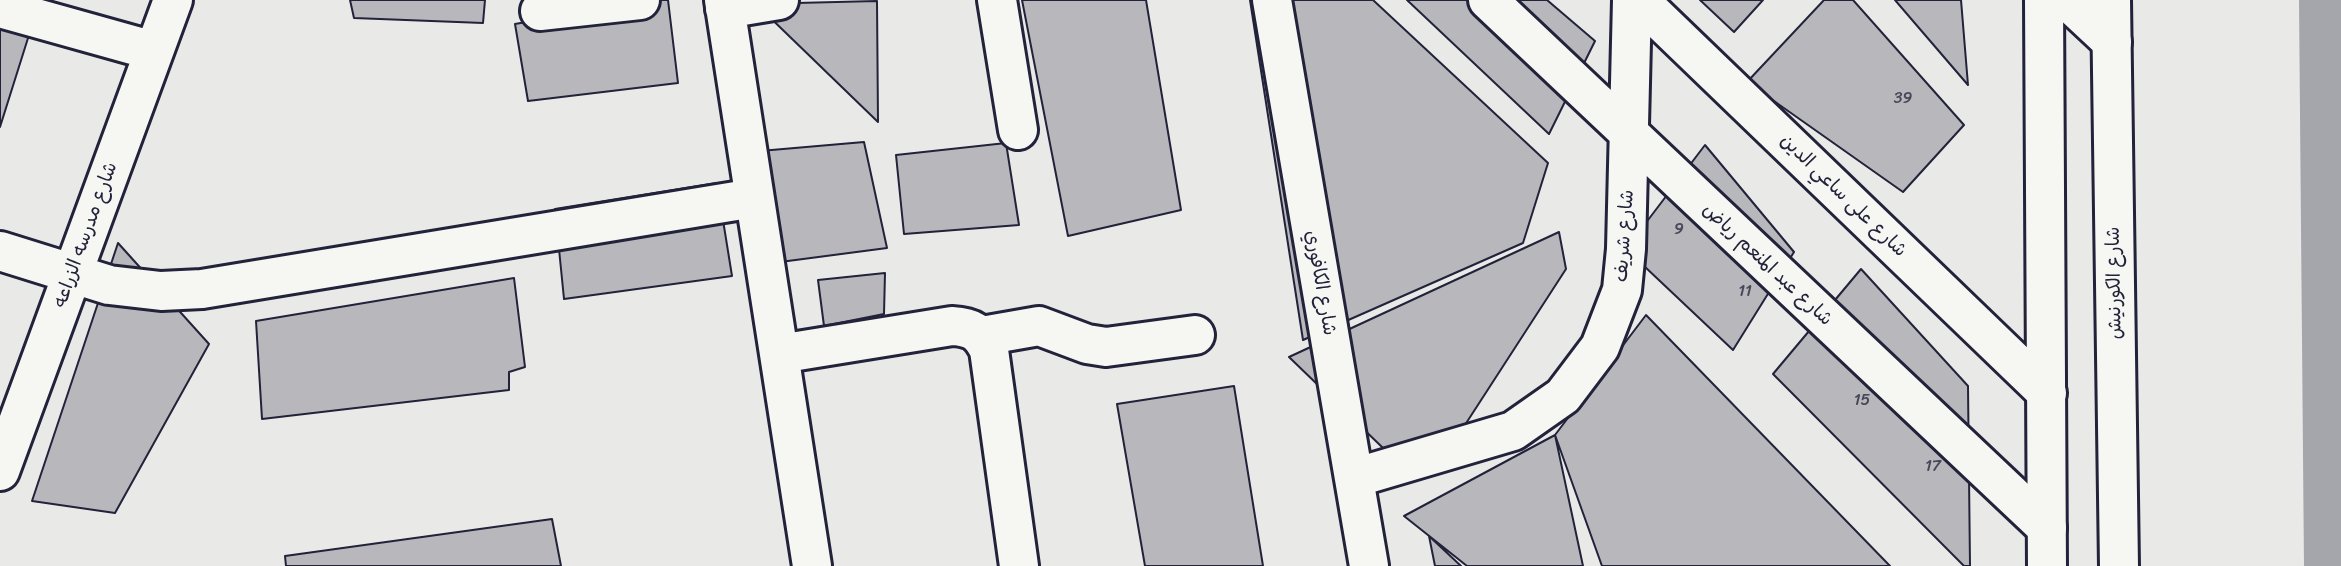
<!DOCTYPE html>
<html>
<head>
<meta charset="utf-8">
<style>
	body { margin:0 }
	canvas { display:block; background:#e9e9e7 }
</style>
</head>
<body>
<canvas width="2341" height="566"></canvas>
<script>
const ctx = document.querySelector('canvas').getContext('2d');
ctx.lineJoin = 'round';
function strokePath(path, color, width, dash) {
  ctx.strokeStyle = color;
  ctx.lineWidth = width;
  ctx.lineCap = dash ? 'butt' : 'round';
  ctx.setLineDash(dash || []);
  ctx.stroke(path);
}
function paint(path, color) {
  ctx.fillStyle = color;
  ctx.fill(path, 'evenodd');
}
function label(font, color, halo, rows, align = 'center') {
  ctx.font = font + ' Sriracha,"Playpen Sans Arabic",sans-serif';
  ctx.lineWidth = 7;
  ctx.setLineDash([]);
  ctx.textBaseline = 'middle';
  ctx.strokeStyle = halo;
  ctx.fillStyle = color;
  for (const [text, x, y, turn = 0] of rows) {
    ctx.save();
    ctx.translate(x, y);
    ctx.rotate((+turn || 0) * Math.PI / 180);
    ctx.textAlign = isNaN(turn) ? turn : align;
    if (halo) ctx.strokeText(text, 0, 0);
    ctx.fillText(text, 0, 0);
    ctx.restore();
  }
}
strokePath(new Path2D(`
	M 2325,0 L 2330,566`), '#a5a5ac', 52);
const building = new Path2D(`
	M 0,0 L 40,0 L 0,127 Z
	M 350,0 L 485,0 L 483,23 L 354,18 Z
	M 650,0 L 668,0 L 678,83 L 528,101 L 515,24 Z
	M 1022,0 L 1146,0 L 1181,210 L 1068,236 Z
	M 1250,0 L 1373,0 L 1548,163 L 1523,243 L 1303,340 Z
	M 1407,0 L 1547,0 L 1595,41 L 1549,134 Z
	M 1700,0 L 1763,0 L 1734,32 Z
	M 1824,0 L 1853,0 L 1964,125 L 1903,192 L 1747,82 Z
	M 1895,0 L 1961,0 L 1968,85 Z
	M 877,1 L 878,122 L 756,4 Z
	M 864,142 L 887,248 L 765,264 L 760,151 Z
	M 1006,143 L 1019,225 L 904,234 L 896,155 Z
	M 1705,145 L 1794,252 L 1733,350 L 1626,249 Z
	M 717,183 L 732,276 L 564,299 L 555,209 Z
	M 1559,232 L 1566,269 L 1463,428 L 1383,448 L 1289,357 Z
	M 118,243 L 209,344 L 115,513 L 32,501 Z
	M 1861,269 L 1968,386 L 1970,566 L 1964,566 L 1773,374 Z
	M 885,273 L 884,314 L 824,326 L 818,280 Z
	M 514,278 L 525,367 L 509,372 L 509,390 L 262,419 L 256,321 Z
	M 1646,315 L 1890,566 L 1602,566 L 1555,435 Z
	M 1234,386 L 1263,566 L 1145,566 L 1117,404 Z
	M 1555,435 L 1583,566 L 1467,566 L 1404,516 Z
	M 552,519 L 561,566 L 286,566 L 285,556 Z
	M 1429,536 L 1461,566 L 1435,566 Z`);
paint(building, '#b8b8bc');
strokePath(building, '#22223b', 2);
const minor = new Path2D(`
	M 724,0 L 812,566
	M 997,0 L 1018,130
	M 1272,0 L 1369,566
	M 1488,0 L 2047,528
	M 1639,0 L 2047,393
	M 2067,0 L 2112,42
	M 0,8 L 154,51
	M 725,9 L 779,0
	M 540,11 L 640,0
	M 0,251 L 109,285 L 161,291 L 202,289 L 754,198
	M 982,336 L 1039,326 L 1087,344 L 1106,347 L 1195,335
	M 779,354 L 952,326 C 972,327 980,332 989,350 L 1019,566
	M 0,471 L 173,0
	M 1354,478 L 1513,431 L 1563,396 L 1600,347 L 1622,290 L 1626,249 L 1632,0`);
const major = new Path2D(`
	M 2044,0 L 2047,566
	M 2111,0 L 2119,566`);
strokePath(minor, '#22223b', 44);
strokePath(major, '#22223b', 44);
strokePath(minor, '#f6f6f2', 38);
strokePath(major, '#f6f6f2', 38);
label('16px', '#48485b', null, [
	["39",1903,99],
	["9",1679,230],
	["11",1745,292],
	["15",1862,401],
	["17",1933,467]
]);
label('19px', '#22223b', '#f6f6f2', [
	["شارع على ساعي الدين",1843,196,44],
	["شارع مدرسه الزراعه",86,235,-70],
	["شارع شريف",1625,236,-86],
	["شارع عبد المنعم رياض",1767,265,43],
	["شارع الكافوري",1320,283,80],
	["شارع الكورنيش",2115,283,-91]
]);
</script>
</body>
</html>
